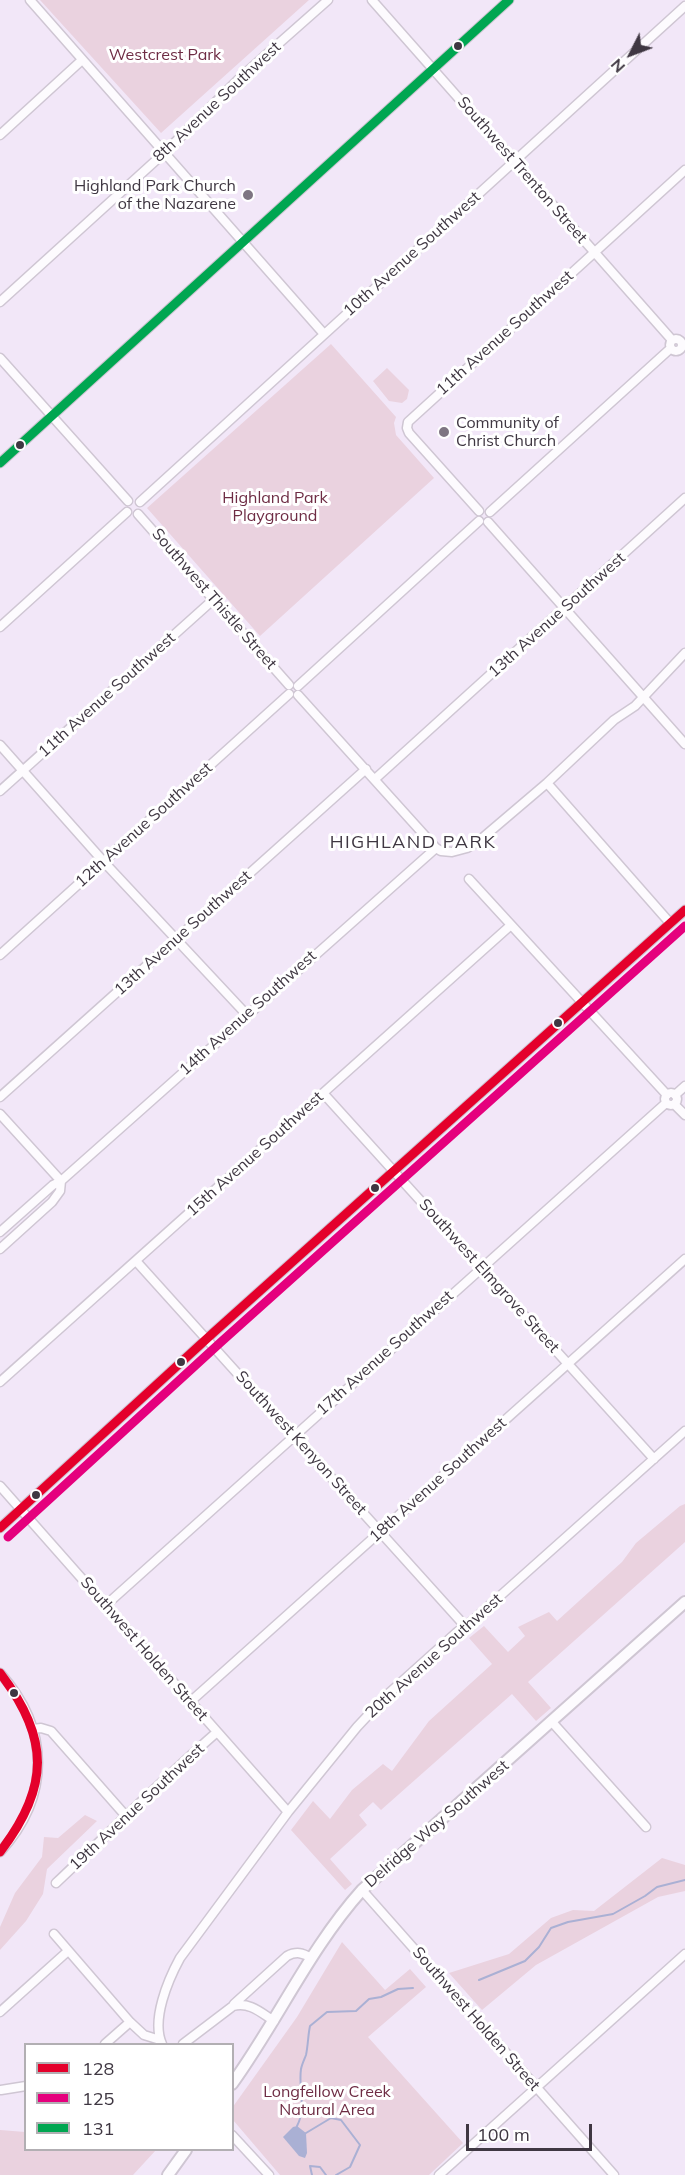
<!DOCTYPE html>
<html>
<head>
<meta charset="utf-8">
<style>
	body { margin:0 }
	#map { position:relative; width:685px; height:2175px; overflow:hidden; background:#f2e7f8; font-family:Mulish,sans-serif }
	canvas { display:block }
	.legend { position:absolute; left:24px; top:2043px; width:210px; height:108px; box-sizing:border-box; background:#fff; border:2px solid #b2afb3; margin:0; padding:8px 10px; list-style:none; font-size:18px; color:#3f3742 }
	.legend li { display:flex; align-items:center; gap:12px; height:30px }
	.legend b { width:30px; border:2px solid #b2afb3 }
	.north { position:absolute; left:601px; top:24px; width:60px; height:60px; -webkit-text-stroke:4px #fff; paint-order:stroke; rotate:228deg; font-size:16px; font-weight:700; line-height:24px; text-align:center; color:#3f3742 }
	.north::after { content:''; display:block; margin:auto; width:21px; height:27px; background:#3f3742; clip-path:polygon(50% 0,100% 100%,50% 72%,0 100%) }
	.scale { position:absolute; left:466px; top:2124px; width:126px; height:27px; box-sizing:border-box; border:3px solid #3f3742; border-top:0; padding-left:8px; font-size:18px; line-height:21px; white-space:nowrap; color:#3f3742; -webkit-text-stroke:4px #fff; paint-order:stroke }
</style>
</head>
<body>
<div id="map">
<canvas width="685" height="2175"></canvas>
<ul class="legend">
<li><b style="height:8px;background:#e4002b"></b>128</li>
<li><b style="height:8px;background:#e5007d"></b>125</li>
<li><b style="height:8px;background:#00a651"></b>131</li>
</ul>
<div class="north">N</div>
<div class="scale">100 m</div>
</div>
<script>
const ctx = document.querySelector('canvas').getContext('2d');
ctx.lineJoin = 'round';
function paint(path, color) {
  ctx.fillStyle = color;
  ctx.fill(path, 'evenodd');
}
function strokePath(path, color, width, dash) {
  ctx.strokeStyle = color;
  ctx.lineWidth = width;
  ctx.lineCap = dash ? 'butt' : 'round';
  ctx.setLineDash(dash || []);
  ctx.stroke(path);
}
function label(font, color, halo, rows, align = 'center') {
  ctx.font = font + ' Mulish,sans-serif';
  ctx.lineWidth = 6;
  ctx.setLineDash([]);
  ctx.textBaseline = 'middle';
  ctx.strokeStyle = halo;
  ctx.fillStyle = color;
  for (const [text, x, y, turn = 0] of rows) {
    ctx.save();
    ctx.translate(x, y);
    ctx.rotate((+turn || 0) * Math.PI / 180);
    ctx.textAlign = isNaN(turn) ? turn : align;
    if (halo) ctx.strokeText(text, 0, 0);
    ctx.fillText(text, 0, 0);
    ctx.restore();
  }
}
paint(new Path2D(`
	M 40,0 L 309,0 L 161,133 Z
	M 331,344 L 396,417 L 394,423 L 396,435 L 434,478 L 260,636 L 147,508 Z
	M 387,368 L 409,390 L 407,399 L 402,403 L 389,401 L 373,381 Z
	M 685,1504 L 685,1542 L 528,1682 L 551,1708 L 536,1721 L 512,1694 L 381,1810 L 373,1802 L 359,1815 L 367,1825 L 330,1859 L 352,1884 L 345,1890 L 291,1830 L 313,1801 L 330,1819 L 352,1790 L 383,1764 L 392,1771 L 429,1721 L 492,1664 L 469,1638 L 484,1626 L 508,1652 L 525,1636 L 518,1627 L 549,1612 L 557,1621 L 622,1562 L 636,1543 L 680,1506 Z
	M 85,1815 L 97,1821 L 47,1869 L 43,1894 L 26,1921 L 0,1950 L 0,1927 L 15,1893 L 42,1857 L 44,1837 L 58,1838 Z
	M 662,1858 L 685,1865 L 685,1891 L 658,1897 L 536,1965 L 482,2010 L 449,1973 L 509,1954 L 551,1918 L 573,1910 L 594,1911 Z
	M 342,1942 L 385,1990 L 410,1969 L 426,1987 L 368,2037 L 463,2143 L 429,2175 L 280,2175 L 233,2120 L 232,2108 L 297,2017 Z
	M 0,2130 L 25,2132 L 26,2150 L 156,2150 L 133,2175 L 0,2175 Z`), '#ead2df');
paint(new Path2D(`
	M 297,2126 L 306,2133 L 307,2153 L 305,2158 L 299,2156 L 283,2137 L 293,2127 Z`), '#aab0d4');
strokePath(new Path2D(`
	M 479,1980 L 525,1961 L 539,1947 L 551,1928 L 568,1922 L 613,1914 L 645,1896 L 657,1887 L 685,1880
	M 297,2126 C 307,2107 298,2089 301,2069 C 302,2064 304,2060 306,2055 C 308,2046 308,2035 310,2026 L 327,2012 L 356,2011 L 369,1999 L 381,1997 L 398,1989 L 413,1988
	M 306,2133 L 331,2118 L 341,2120 L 360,2145 L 350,2167 L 336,2175
	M 312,2175 L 310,2166 L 320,2167 L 326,2175`), '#aab0d4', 2);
const minor = new Path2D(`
	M 30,0 L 324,334
	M 372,0 L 672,340
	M 0,135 L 82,60
	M 0,302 L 164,153 L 242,76 L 328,0
	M670 345a6 6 0 1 1 12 0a6 6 0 1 1-12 0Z
	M 0,358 L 128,501
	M 0,463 L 509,0
	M 140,502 L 685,6
	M 479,511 L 409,433 L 407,428 L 408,422 L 685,170
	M 490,512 L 671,348
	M 138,514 L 289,685
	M 488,522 L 685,744
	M 0,627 L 127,512
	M 298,686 L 479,521
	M 298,695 L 436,848 L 441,851 L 452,852 L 467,848 L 480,840 L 547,783 L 614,720 L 635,706 L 685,653
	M 0,745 L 103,861 L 246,1014
	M 375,779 L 685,498
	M 547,783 L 670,923
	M 0,791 L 214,599
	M 469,879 L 667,1095
	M 0,955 L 289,694
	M 323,1093 L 654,1459
	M665 1099a6 6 0 1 1 12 0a6 6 0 1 1-12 0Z
	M 675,1095 L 685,1086
	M 0,1097 L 366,769
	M 674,1104 L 685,1115
	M 0,1114 L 61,1181
	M 0,1232 L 53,1185 L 61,1181 L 436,848
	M 0,1249 L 52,1202 L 60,1191 L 61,1181
	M 136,1261 L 465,1626
	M 0,1382 L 511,925
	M 0,1486 L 288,1812
	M 0,1528 L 213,1333 L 685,910
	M 106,1605 L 666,1103
	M 0,1673 C 50,1729 51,1796 0,1852
	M 190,1702 L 685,1259
	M 552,1722 L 646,1827
	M 33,1729 L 41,1728 L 51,1731 L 125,1815
	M 56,1883 C 110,1832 162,1780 217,1732
	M 362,1890 L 614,2175
	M 54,1934 L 130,2022 L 144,2035 L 160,2040
	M 234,2004 L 287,1956 C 297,1951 302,1953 312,1958
	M 0,2012 L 68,1951
	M 105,2044 L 130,2022
	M 162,2044 C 151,2020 168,1980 180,1958 L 288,1812 L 357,1727 L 388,1694 L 456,1633 L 472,1621 L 685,1431
	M 183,2044 L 233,2006 C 250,2002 260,2012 274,2021
	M 1,2090 L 26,2086
	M 232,2135 L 269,2175
	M 439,2175 L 685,1954`);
const major = new Path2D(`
	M 232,2084 C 278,2020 310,1948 362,1890 L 685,1602
	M 168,2175 L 186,2150`);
strokePath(minor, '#cfc6d3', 11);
strokePath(major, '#cfc6d3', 14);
strokePath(minor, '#fdfbfe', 8);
strokePath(major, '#fdfbfe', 10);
strokePath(new Path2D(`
	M 0,1528 L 213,1333 L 685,910
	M 0,1673 C 50,1738 50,1787 0,1852`), '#e4002b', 9);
strokePath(new Path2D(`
	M 8,1537 L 221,1342 L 685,926`), '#e5007d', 9);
strokePath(new Path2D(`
	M 0,463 L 509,0`), '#00a651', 9);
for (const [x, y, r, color] of [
	[458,46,5,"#3f3742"],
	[248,195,6,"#7e7582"],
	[444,432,6,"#7e7582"],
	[20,445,5,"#3f3742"],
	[558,1023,5,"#3f3742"],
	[375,1188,5,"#3f3742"],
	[181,1362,5,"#3f3742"],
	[36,1495,5,"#3f3742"],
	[14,1693,5,"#3f3742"]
]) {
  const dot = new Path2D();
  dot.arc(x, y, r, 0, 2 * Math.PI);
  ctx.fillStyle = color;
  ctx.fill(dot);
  strokePath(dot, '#fff', 2);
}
label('16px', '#6e2c44', '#fff', [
	["Westcrest Park",165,55],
	["Highland Park",275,498],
	["Playground",275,516],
	["Longfellow Creek",327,2092],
	["Natural Area",327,2110]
]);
label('16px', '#3f3742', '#fff', [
	["8th Avenue Southwest",217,102,-43],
	["Southwest Trenton Street",522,170,49],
	["10th Avenue Southwest",412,254,-42],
	["11th Avenue Southwest",505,333,-42],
	["Southwest Thistle Street",214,599,49],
	["13th Avenue Southwest",557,615,-42],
	["11th Avenue Southwest",107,695,-42],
	["12th Avenue Southwest",144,825,-42],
	["13th Avenue Southwest",183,933,-42],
	["14th Avenue Southwest",248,1013,-42],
	["15th Avenue Southwest",255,1154,-42],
	["Southwest Elmgrove Street",489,1276,48],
	["17th Avenue Southwest",385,1353,-42],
	["Southwest Kenyon Street",301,1443,48],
	["18th Avenue Southwest",438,1480,-42],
	["Southwest Holden Street",144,1649,49],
	["20th Avenue Southwest",434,1656,-42],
	["19th Avenue Southwest",137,1807,-43],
	["Delridge Way Southwest",437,1824,-41],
	["Southwest Holden Street",476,2019,49]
]);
label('16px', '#3f3742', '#fff', [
	["Highland Park Church",236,186],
	["of the Nazarene",236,204],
	["Community of",456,423,"left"],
	["Christ Church",456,441,"left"]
], 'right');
ctx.letterSpacing = '1.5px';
label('18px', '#3f3742', '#fff', [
	["HIGHLAND PARK",413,843]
]);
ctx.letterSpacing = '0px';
</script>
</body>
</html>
